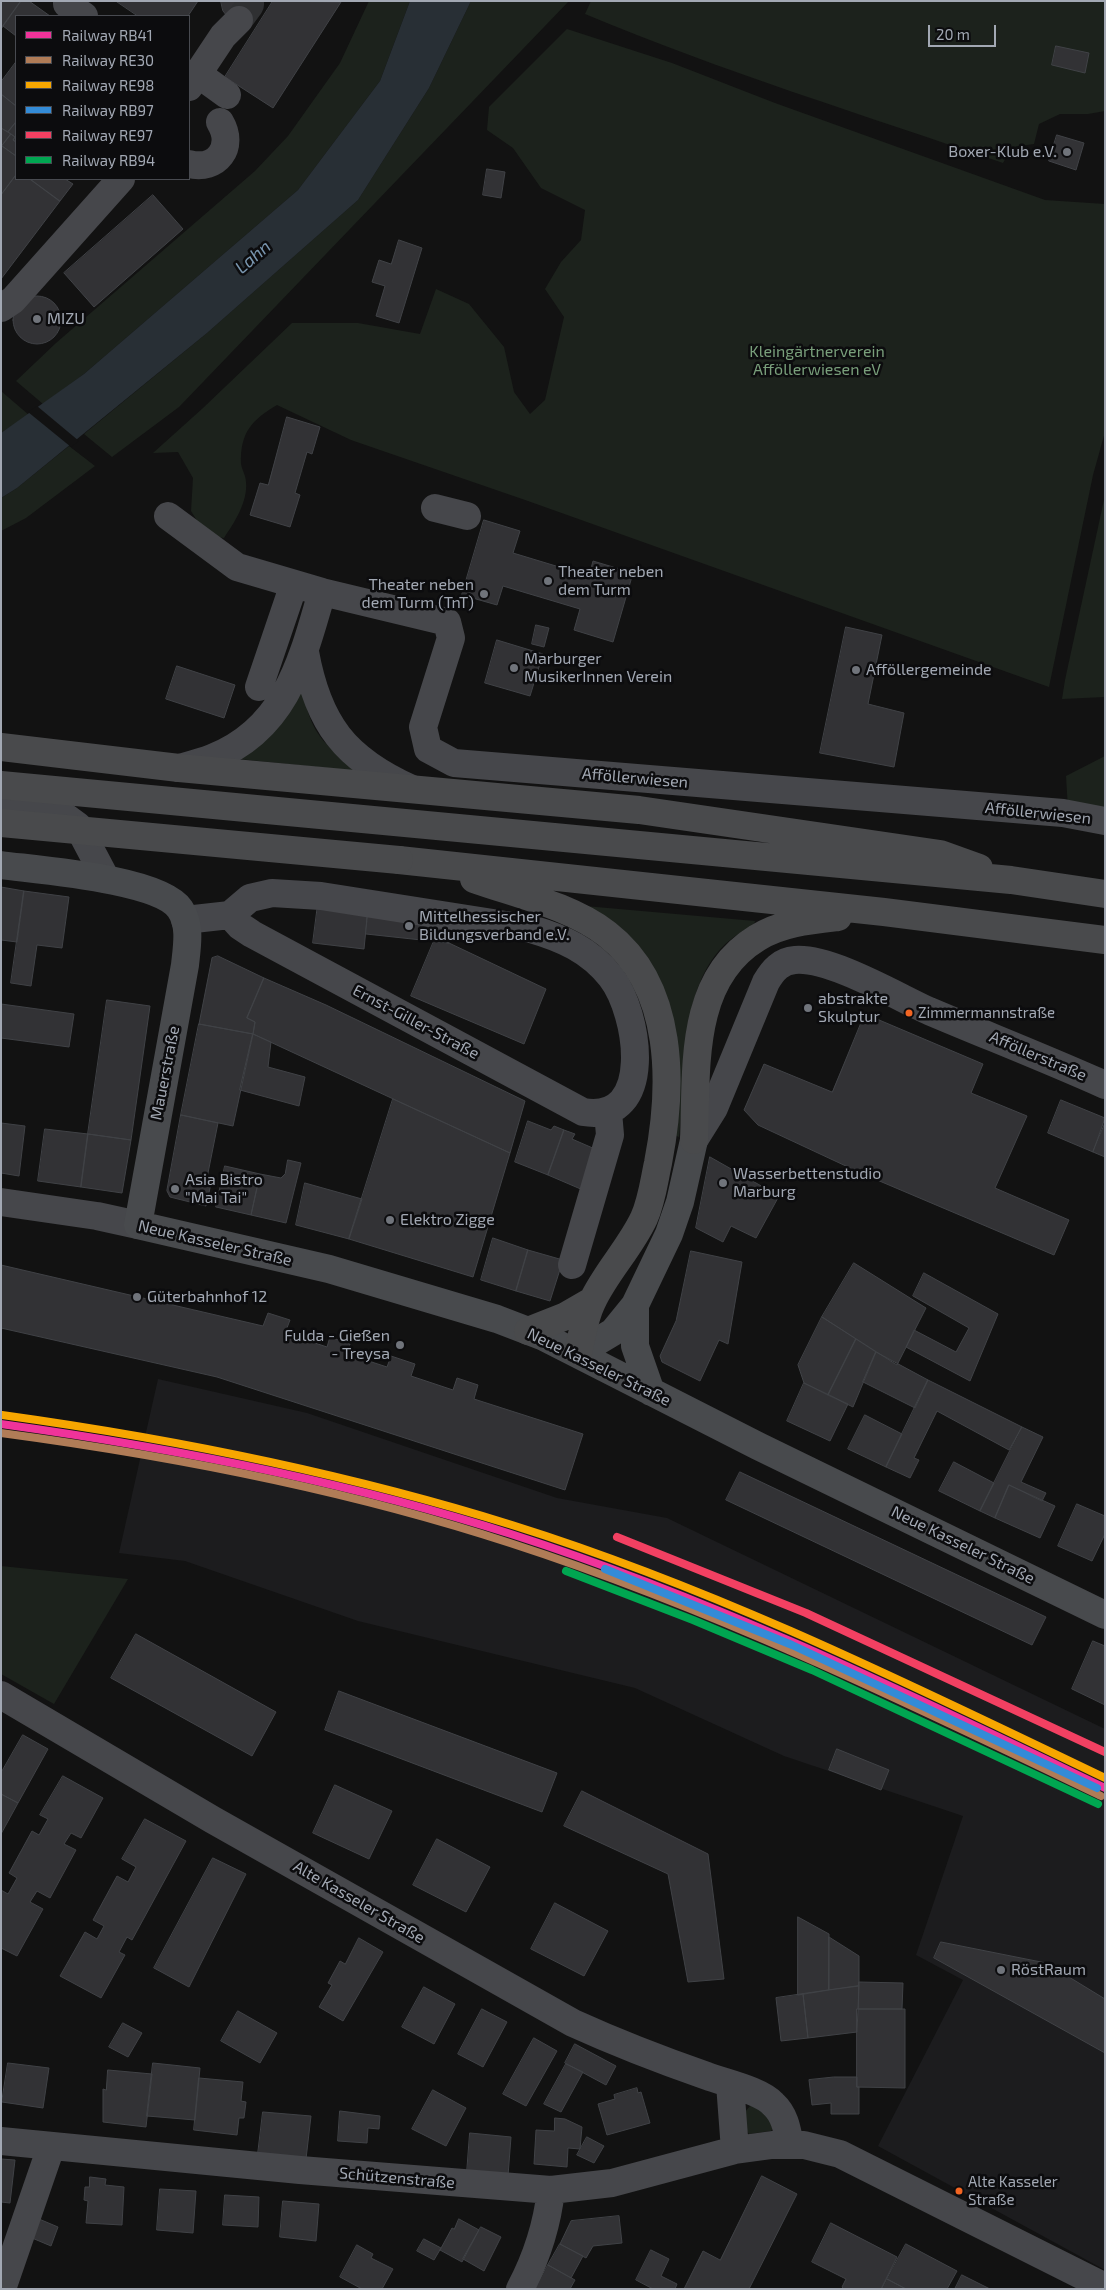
<!DOCTYPE html>
<html>
<head>
<meta charset="utf-8">
<style>
	body { margin:0 }
	#map { position:relative; width:1106px; height:2290px; overflow:hidden; background:#121212; font-family:"Exo 2",sans-serif }
	canvas { display:block }
	.frame { position:absolute; inset:0; border:2px solid #a2a8b3; pointer-events:none }
	.legend { position:absolute; left:15px; top:15px; width:175px; height:165px; box-sizing:border-box; background:#0c0c0e; border:1px solid #484a50; margin:0; padding:6px 9px; list-style:none; font-size:15px; color:#a2a8b3 }
	.legend li { display:flex; align-items:center; gap:10px; height:25px }
	.legend b { width:25px; border:1px solid #484a50 }
	.scale { position:absolute; left:928px; top:25px; width:68px; height:22px; box-sizing:border-box; border:2px solid #a2a8b3; border-top:0; padding-left:6px; font-size:15px; line-height:18px; white-space:nowrap; color:#a2a8b3; -webkit-text-stroke:4px #0c0c0e; paint-order:stroke }
</style>
</head>
<body>
<div id="map">
<canvas width="1106" height="2290"></canvas>
<div class="frame"></div>
<ul class="legend">
<li><b style="height:6px;background:#ef339a"></b>Railway RB41</li>
<li><b style="height:6px;background:#b07c57"></b>Railway RE30</li>
<li><b style="height:6px;background:#f7a600"></b>Railway RE98</li>
<li><b style="height:6px;background:#338bd7"></b>Railway RB97</li>
<li><b style="height:6px;background:#f24062"></b>Railway RE97</li>
<li><b style="height:6px;background:#00a651"></b>Railway RB94</li>
</ul>
<div class="scale">20 m</div>
</div>
<script>
const ctx = document.querySelector('canvas').getContext('2d');
ctx.lineJoin = 'round';
function paint(path, color) {
  ctx.fillStyle = color;
  ctx.fill(path, 'evenodd');
}
function strokePath(path, color, width, dash) {
  ctx.strokeStyle = color;
  ctx.lineWidth = width;
  ctx.lineCap = dash ? 'butt' : 'round';
  ctx.setLineDash(dash || []);
  ctx.stroke(path);
}
function label(font, color, halo, rows, align = 'center') {
  ctx.font = font + ' "Exo 2",sans-serif';
  ctx.lineWidth = 5;
  ctx.setLineDash([]);
  ctx.textBaseline = 'middle';
  ctx.strokeStyle = halo;
  ctx.fillStyle = color;
  for (const [text, x, y, turn = 0] of rows) {
    ctx.save();
    ctx.translate(x, y);
    ctx.rotate((+turn || 0) * Math.PI / 180);
    ctx.textAlign = isNaN(turn) ? turn : align;
    if (halo) ctx.strokeText(text, 0, 0);
    ctx.fillText(text, 0, 0);
    ctx.restore();
  }
}
paint(new Path2D(`
	M 158,1379 L 307,1413 L 557,1498 L 667,1518 L 1105,1729 L 1105,2270 L 878,2146 L 963,1980 L 916,1955 L 963,1816 L 784,1756 L 635,1688 L 358,1621 L 185,1561 L 119,1553 Z`), '#1c1c1e');
paint(new Path2D(`
	M 369,1 L 410,1 L 380,81 L 298,190 L 84,374 L 43,404 L 16,381 L 56,343 L 255,171 L 288,136 L 340,63 Z
	M 471,1 L 569,1 L 179,407 L 112,457 L 84,434 L 207,333 L 358,200 L 429,88 Z
	M 591,1 L 1105,1 L 1105,111 L 1088,114 L 1060,114 L 1039,124 L 1034,144 L 1012,147 L 1003,163 C 864,115 721,71 585,14 Z
	M 567,29 L 672,63 L 775,103 L 1045,200 L 1105,204 L 1105,432 L 1093,475 L 1049,687 L 528,501 L 351,440 L 277,405 C 252,420 240,432 241,464 C 242,470 246,476 246,482 C 248,502 234,523 224,538 L 206,535 L 191,511 L 193,478 L 178,452 L 153,453 L 203,408 L 292,323 L 358,323 L 420,334 L 436,289 L 469,304 L 504,347 L 514,392 L 530,414 L 545,400 L 564,317 L 545,289 L 561,262 L 581,240 L 585,210 L 541,188 L 513,148 L 487,130 L 489,107 Z
	M 1,391 L 29,415 L 1,433 Z
	M 69,446 L 95,466 L 26,518 L 1,531 L 1,498 L 17,488 Z
	M 1105,495 L 1105,697 L 1062,699 L 1065,680 Z
	M 297,694 L 304,694 C 311,736 326,744 356,771 L 239,759 C 266,743 283,722 297,694 Z
	M 1105,756 L 1105,816 L 1068,809 L 1066,776 Z
	M 585,906 L 755,921 L 754,925 C 716,943 701,971 691,1011 L 679,1137 L 674,1135 L 674,1037 Z
	M 1,1566 L 128,1579 L 54,1704 L 1,1674 Z
	M 757,2104 L 774,2126 L 771,2131 L 749,2134 L 746,2130 L 743,2114 L 751,2105 Z`), '#1c221c');
paint(new Path2D(`
	M 410,1 L 471,1 L 429,88 L 358,200 L 207,333 L 17,488 L 1,498 L 1,433 L 84,374 L 298,190 L 380,81 Z`), '#282f35');
paint(new Path2D(`
	M 37,406 L 79,441 L 71,447 L 28,412 Z`), '#121212');
const building = new Path2D(`
	M 1,1 L 21,1 L 1,29 Z
	M 21,1 L 29,1 L 50,16 L 16,16 L 16,36 L 3,26 Z
	M 116,1 L 198,1 L 188,16 L 138,16 Z
	M 221,1 L 256,1 L 253,13 L 246,18 L 227,16 L 223,11 Z
	M 273,1 L 341,2 L 273,108 L 225,77 Z
	M 1056,46 L 1089,53 L 1085,73 L 1052,65 Z
	M 16,62 L 16,106 L 1,94 L 1,82 Z
	M 1,94 L 16,106 L 16,122 L 8,132 L 1,128 Z
	M 16,122 L 16,142 L 13,140 L 15,137 L 8,132 Z
	M 1,128 L 11,134 L 1,147 Z
	M 11,134 L 15,137 L 13,140 L 16,142 L 16,156 L 2,146 Z
	M 1057,135 L 1084,143 L 1076,170 L 1049,161 Z
	M 2,146 L 16,156 L 16,175 L 1,195 Z
	M 487,169 L 505,172 L 501,198 L 483,195 Z
	M 16,175 L 16,179 L 30,179 L 60,201 L 1,279 L 1,195 Z
	M 30,179 L 65,179 L 73,184 L 60,201 Z
	M 153,195 L 183,229 L 94,307 L 64,273 Z
	M 399,240 L 422,248 L 399,323 L 376,316 L 385,286 L 372,282 L 379,260 L 391,264 Z
	M13 320a24 24 0 1 1 48 0a24 24 0 1 1-48 0Z
	M 287,417 L 320,427 L 312,454 L 307,452 L 295,493 L 300,495 L 290,527 L 250,515 L 260,483 L 268,485 Z
	M 484,520 L 520,531 L 513,553 L 589,576 L 593,561 L 633,573 L 613,642 L 574,630 L 580,609 L 503,586 L 497,605 L 462,595 Z
	M 536,625 L 549,628 L 544,647 L 532,644 Z
	M 846,627 L 882,635 L 868,704 L 904,713 L 894,767 L 820,753 Z
	M 497,640 L 543,654 L 530,696 L 485,683 Z
	M 177,666 L 235,685 L 224,718 L 166,699 Z
	M 1,887 L 24,891 L 17,942 L 1,940 Z
	M 24,891 L 69,897 L 62,948 L 37,945 L 31,986 L 11,983 Z
	M 318,904 L 368,909 L 364,949 L 313,943 Z
	M 368,909 L 451,918 L 449,943 L 366,934 Z
	M 434,941 L 449,943 L 546,989 L 524,1044 L 411,996 Z
	M 218,956 L 264,978 L 247,1018 L 255,1022 L 253,1034 L 199,1024 L 212,958 Z
	M 264,978 L 326,1005 L 525,1101 L 510,1153 L 253,1034 L 255,1022 L 247,1018 Z
	M 107,1000 L 150,1006 L 131,1140 L 88,1134 Z
	M 1,1004 L 74,1014 L 69,1047 L 1,1038 Z
	M 865,1014 L 983,1064 L 971,1093 L 1027,1116 L 995,1188 L 1069,1220 L 1054,1255 L 863,1174 L 758,1125 L 744,1110 L 764,1064 L 832,1092 Z
	M 199,1024 L 253,1034 L 233,1126 L 181,1115 Z
	M 253,1034 L 271,1042 L 268,1067 L 305,1077 L 299,1106 L 240,1090 Z
	M 393,1099 L 510,1153 L 473,1277 L 349,1239 Z
	M 1061,1100 L 1105,1118 L 1093,1152 L 1048,1133 Z
	M 181,1115 L 218,1123 L 207,1178 L 212,1179 L 206,1206 L 170,1197 L 167,1191 Z
	M 528,1121 L 551,1130 L 554,1126 L 564,1130 L 548,1175 L 515,1162 Z
	M 1,1123 L 25,1126 L 19,1176 L 1,1173 Z
	M 1105,1123 L 1105,1157 L 1093,1152 Z
	M 45,1129 L 88,1134 L 81,1187 L 38,1181 Z
	M 564,1130 L 575,1134 L 572,1139 L 595,1149 L 583,1190 L 548,1175 Z
	M 88,1134 L 131,1140 L 122,1193 L 81,1187 Z
	M 710,1157 L 779,1196 L 756,1238 L 731,1226 L 723,1242 L 696,1228 Z
	M 288,1160 L 301,1163 L 286,1223 L 251,1215 L 260,1174 L 281,1178 L 285,1174 Z
	M 225,1166 L 260,1174 L 251,1215 L 216,1207 Z
	M 305,1183 L 362,1199 L 349,1239 L 296,1225 Z
	M 493,1238 L 528,1250 L 516,1291 L 481,1280 Z
	M 528,1250 L 563,1260 L 550,1301 L 516,1291 Z
	M 691,1251 L 742,1262 L 728,1344 L 719,1340 L 700,1381 L 662,1362 L 660,1356 L 676,1321 Z
	M 854,1263 L 926,1308 L 897,1365 L 822,1317 Z
	M 1,1265 L 263,1326 L 268,1313 L 290,1320 L 285,1333 L 327,1347 L 330,1337 L 350,1344 L 347,1354 L 387,1367 L 391,1356 L 415,1364 L 411,1376 L 453,1390 L 457,1378 L 478,1385 L 474,1399 L 583,1434 L 565,1490 L 217,1377 L 1,1328 Z
	M 924,1273 L 998,1314 L 970,1381 L 906,1347 L 914,1330 L 956,1352 L 969,1328 L 913,1296 Z
	M 822,1317 L 856,1339 L 828,1395 L 804,1383 L 798,1365 Z
	M 856,1339 L 876,1352 L 853,1407 L 828,1395 Z
	M 876,1352 L 928,1380 L 915,1408 L 863,1382 Z
	M 928,1380 L 1022,1427 L 1009,1450 L 937,1411 L 914,1458 L 919,1460 L 910,1478 L 886,1467 Z
	M 804,1383 L 848,1404 L 830,1441 L 787,1421 Z
	M 865,1415 L 902,1434 L 886,1467 L 848,1449 Z
	M 1022,1427 L 1043,1437 L 1021,1482 L 1046,1493 L 1042,1501 L 1009,1485 L 995,1518 L 980,1511 Z
	M 954,1462 L 994,1483 L 980,1511 L 939,1491 Z
	M 740,1472 L 1046,1617 L 1032,1645 L 726,1500 Z
	M 1009,1485 L 1055,1506 L 1040,1538 L 995,1518 Z
	M 1077,1504 L 1105,1516 L 1105,1534 L 1092,1561 L 1058,1546 Z
	M 136,1634 L 276,1712 L 252,1756 L 111,1678 Z
	M 1093,1641 L 1105,1646 L 1105,1705 L 1072,1689 Z
	M 339,1691 L 557,1773 L 542,1812 L 325,1730 Z
	M 23,1735 L 48,1749 L 18,1803 L 1,1794 L 1,1773 Z
	M 837,1749 L 889,1770 L 881,1790 L 829,1770 Z
	M 63,1776 L 103,1798 L 81,1838 L 71,1833 L 64,1844 L 76,1850 L 50,1898 L 37,1891 L 30,1902 L 43,1909 L 17,1956 L 1,1948 L 1,1890 L 8,1894 L 17,1878 L 9,1873 L 32,1831 L 39,1835 L 48,1819 L 40,1815 Z
	M 335,1785 L 392,1811 L 369,1859 L 313,1833 Z
	M 582,1791 L 708,1854 L 724,1979 L 688,1982 L 668,1874 L 564,1826 Z
	M 1,1794 L 18,1803 L 1,1834 Z
	M 145,1819 L 186,1841 L 132,1940 L 127,1937 L 119,1952 L 125,1955 L 101,1998 L 60,1976 L 85,1932 L 97,1939 L 104,1926 L 93,1920 L 117,1876 L 128,1882 L 136,1867 L 122,1859 Z
	M 437,1839 L 490,1867 L 466,1912 L 413,1885 Z
	M 213,1858 L 246,1874 L 189,1987 L 154,1968 Z
	M 555,1903 L 608,1931 L 584,1976 L 531,1949 Z
	M 798,1917 L 829,1934 L 829,1990 L 798,1995 Z
	M 829,1937 L 859,1956 L 859,1986 L 829,1990 Z
	M 359,1938 L 383,1952 L 343,2021 L 319,2007 L 332,1985 L 328,1983 L 340,1961 L 345,1964 Z
	M 941,1942 L 1046,1963 L 1105,1999 L 1105,2053 L 934,1958 Z
	M 859,1982 L 903,1983 L 902,2009 L 859,2009 Z
	M 859,1986 L 857,2032 L 808,2038 L 803,1994 Z
	M 424,1987 L 455,2004 L 434,2044 L 402,2027 Z
	M 803,1994 L 808,2038 L 781,2041 L 776,1998 Z
	M 482,2009 L 507,2022 L 483,2067 L 458,2054 Z
	M 857,2009 L 905,2009 L 905,2088 L 857,2087 Z
	M 238,2011 L 277,2033 L 260,2063 L 221,2041 Z
	M 123,2023 L 142,2033 L 128,2057 L 109,2047 Z
	M 534,2038 L 557,2051 L 526,2106 L 503,2094 Z
	M 575,2044 L 616,2066 L 606,2085 L 565,2063 Z
	M 8,2063 L 49,2068 L 43,2108 L 2,2102 Z
	M 153,2063 L 200,2068 L 195,2120 L 147,2116 Z
	M 566,2064 L 583,2072 L 561,2112 L 544,2104 Z
	M 108,2070 L 152,2074 L 146,2127 L 103,2122 L 103,2089 L 106,2090 Z
	M 834,2077 L 857,2077 L 857,2087 L 859,2087 L 859,2114 L 831,2114 L 831,2103 L 812,2105 L 809,2080 Z
	M 199,2078 L 243,2082 L 241,2101 L 246,2102 L 244,2118 L 239,2118 L 237,2135 L 194,2130 Z
	M 637,2088 L 638,2093 L 641,2092 L 650,2123 L 607,2135 L 598,2104 L 615,2099 L 614,2095 Z
	M 433,2090 L 466,2108 L 446,2146 L 412,2129 Z
	M 340,2111 L 380,2116 L 379,2129 L 368,2128 L 367,2143 L 338,2141 Z
	M 263,2112 L 311,2116 L 306,2159 L 258,2154 Z
	M 555,2118 L 565,2119 L 582,2127 L 580,2149 L 568,2148 L 567,2167 L 534,2164 L 536,2130 L 554,2131 Z
	M 470,2133 L 511,2137 L 508,2176 L 467,2173 Z
	M 587,2137 L 604,2146 L 594,2163 L 577,2155 Z
	M 1,2159 L 15,2160 L 10,2203 L 1,2202 Z
	M 762,2176 L 797,2194 L 749,2289 L 684,2289 L 703,2251 L 720,2260 Z
	M 90,2177 L 106,2179 L 105,2185 L 124,2187 L 122,2225 L 86,2223 L 88,2201 L 84,2200 L 85,2187 L 89,2187 Z
	M 160,2189 L 196,2191 L 193,2233 L 157,2230 Z
	M 225,2195 L 259,2197 L 258,2227 L 223,2225 Z
	M 283,2201 L 319,2204 L 316,2241 L 280,2237 Z
	M 619,2216 L 622,2243 L 593,2246 L 586,2258 L 560,2244 L 571,2221 Z
	M 39,2219 L 58,2227 L 51,2246 L 32,2238 Z
	M 459,2219 L 479,2230 L 462,2262 L 440,2250 L 452,2228 L 454,2229 Z
	M 831,2223 L 897,2257 L 881,2289 L 844,2289 L 842,2287 L 846,2279 L 812,2262 Z
	M 481,2227 L 501,2237 L 484,2271 L 463,2259 Z
	M 424,2239 L 441,2248 L 434,2260 L 417,2251 Z
	M 560,2244 L 583,2256 L 571,2278 L 548,2265 Z
	M 906,2244 L 957,2271 L 947,2289 L 906,2289 L 887,2279 Z
	M 357,2245 L 373,2254 L 371,2258 L 393,2269 L 382,2289 L 362,2289 L 340,2277 Z
	M 651,2250 L 669,2259 L 661,2276 L 677,2284 L 675,2289 L 653,2289 L 636,2280 Z
	M 548,2265 L 575,2280 L 570,2289 L 535,2289 Z
	M 962,2275 L 990,2289 L 955,2289 Z
	M 887,2279 L 906,2289 L 882,2289 Z`);
paint(building, '#323235');
strokePath(building, '#404246', 1);
strokePath(new Path2D(`
	M 239,20 L 250,5 L 250,1`), '#2f3032', 28, [28, 14]);
strokePath(new Path2D(`
	M 67,1 L 67,4 L 84,16
	M 198,74 L 227,95
	M 189,87 L 223,36 L 239,20
	M 189,164 C 217,171 235,147 220,122
	M 1,308 L 13,300 L 121,179
	M 435,508 L 467,516
	M 168,516 L 237,567 L 322,592 L 447,622 L 451,638 L 423,727 L 428,749 L 454,763 L 1063,813 L 1105,821
	M 305,652 C 318,724 345,759 412,789
	M 259,687 L 294,584
	M 179,768 C 190,765 202,762 212,758 C 286,729 302,661 322,592
	M 1,806 L 63,815 L 78,826 L 106,879
	M 185,920 L 230,915 L 250,898 L 272,893 L 321,896 L 531,929 C 562,938 590,950 611,977 C 639,1013 656,1124 583,1112 L 252,934 L 240,926 L 230,915
	M 694,1140 L 714,1108 L 766,982 C 773,970 781,961 795,960 C 830,957 896,996 929,1011 C 988,1036 1047,1059 1105,1085
	M 1,1202 L 97,1216 L 138,1225
	M 572,1265 L 610,1135 L 608,1112
	M 1,1695 L 213,1820 L 573,2023 C 617,2043 661,2060 707,2076 C 725,2083 760,2090 773,2104 C 785,2115 787,2129 790,2145
	M 730,2084 L 735,2150
	M 1,2141 L 300,2170 L 551,2190 L 612,2183 L 735,2150 L 772,2145 L 804,2145 L 840,2154 L 1105,2287
	M 2,2289 L 51,2147
	M 520,2289 C 537,2257 547,2226 551,2190`), '#46474b', 28);
strokePath(new Path2D(`
	M 1,865 C 38,870 160,879 180,909 C 191,925 187,946 185,965 L 138,1225 L 329,1269 L 497,1319 L 544,1337 L 758,1446 L 1105,1615
	M 635,1305 L 635,1346 L 651,1392
	M 578,1353 L 613,1332 L 635,1305 L 669,1234 L 680,1202 L 694,1140`), '#484a4d', 28);
strokePath(new Path2D(`
	M 1,747 L 179,768 L 639,810 L 940,854 L 979,868
	M 1,785 L 1011,880 L 1105,894
	M 399,860 L 884,912 L 1105,940
	M 474,879 C 516,894 571,906 607,934 C 675,987 673,1086 658,1163 C 654,1181 652,1200 644,1218 C 630,1248 606,1272 592,1302 C 584,1318 582,1336 578,1353
	M 694,1140 C 697,1070 688,980 757,938 C 780,923 811,920 838,917
	M 528,1331 L 566,1316 L 592,1301`), '#494a4c', 28);
strokePath(new Path2D(`
	M 1,823 L 399,860`), '#494a4c', 28);
strokePath(new Path2D(`
	M 1,1424 C 174,1448 345,1481 511,1534 C 717,1600 911,1695 1105,1788`), '#ef339a', 8);
strokePath(new Path2D(`
	M 1,1433 C 173,1456 345,1489 510,1543 C 714,1609 908,1703 1101,1796`), '#b07c57', 8);
strokePath(new Path2D(`
	M 2,1415 C 175,1439 345,1473 512,1525 C 717,1589 911,1685 1105,1778`), '#f7a600', 8);
strokePath(new Path2D(`
	M 605,1569 L 792,1645 L 1097,1788`), '#338bd7', 8);
strokePath(new Path2D(`
	M 617,1537 L 806,1613 L 1105,1752`), '#f24062', 8);
strokePath(new Path2D(`
	M 566,1571 L 693,1620 L 812,1670 L 1098,1804`), '#00a651', 8);
for (const [x, y, r, color] of [
	[1067,152,5,"#70747b"],
	[37,319,5,"#70747b"],
	[548,581,5,"#70747b"],
	[484,594,5,"#70747b"],
	[514,668,5,"#70747b"],
	[856,670,5,"#70747b"],
	[409,926,5,"#70747b"],
	[808,1008,5,"#70747b"],
	[909,1013,4.5,"#f26522"],
	[723,1183,5,"#70747b"],
	[175,1189,5,"#70747b"],
	[390,1220,5,"#70747b"],
	[137,1297,5,"#70747b"],
	[400,1345,5,"#70747b"],
	[1001,1970,5,"#70747b"],
	[959,2191,4.5,"#f26522"]
]) {
  const dot = new Path2D();
  dot.arc(x, y, r, 0, 2 * Math.PI);
  ctx.fillStyle = color;
  ctx.fill(dot);
  strokePath(dot, '#0c0c0e', 2);
}
label('15px', '#a2a8b3', '#0c0c0e', [
	["Zimmermannstraße",918,1013],
	["Alte Kasseler",968,2182],
	["Straße",968,2200]
], 'left');
label('16px', '#a2a8b3', '#0c0c0e', [
	["Boxer-Klub e.V.",1057,152,"right"],
	["MIZU",47,319],
	["Theater neben",558,572],
	["dem Turm",558,590],
	["Theater neben",474,585,"right"],
	["dem Turm (TnT)",474,603,"right"],
	["Marburger",524,659],
	["MusikerInnen Verein",524,677],
	["Afföllergemeinde",866,670],
	["Mittelhessischer",419,917],
	["Bildungsverband e.V.",419,935],
	["abstrakte",818,999],
	["Skulptur",818,1017],
	["Wasserbettenstudio",733,1174],
	["Marburg",733,1192],
	["Asia Bistro",185,1180],
	["\"Mai Tai\"",185,1198],
	["Elektro Zigge",400,1220],
	["Güterbahnhof 12",147,1297],
	["Fulda - Gießen",390,1336,"right"],
	["- Treysa",390,1354,"right"],
	["RöstRaum",1011,1970]
], 'left');
label('16px', '#799f7b', '#0c0c0e', [
	["Kleingärtnerverein",817,352],
	["Afföllerwiesen eV",817,370]
]);
label('16px', '#a2a8b3', '#0c0c0e', [
	["Afföllerwiesen",635,778,5],
	["Afföllerwiesen",1038,813,6],
	["Ernst-Giller-Straße",416,1022,28],
	["Afföllerstraße",1038,1056,23],
	["Mauerstraße",165,1073,-79],
	["Neue Kasseler Straße",215,1243,13],
	["Neue Kasseler Straße",599,1367,26],
	["Neue Kasseler Straße",963,1545,26],
	["Alte Kasseler Straße",359,1902,30],
	["Schützenstraße",397,2178,5]
]);
label('italic 18px', '#7996af', '#0c0c0e', [
	["Lahn",253,257,-41]
]);
</script>
</body>
</html>
